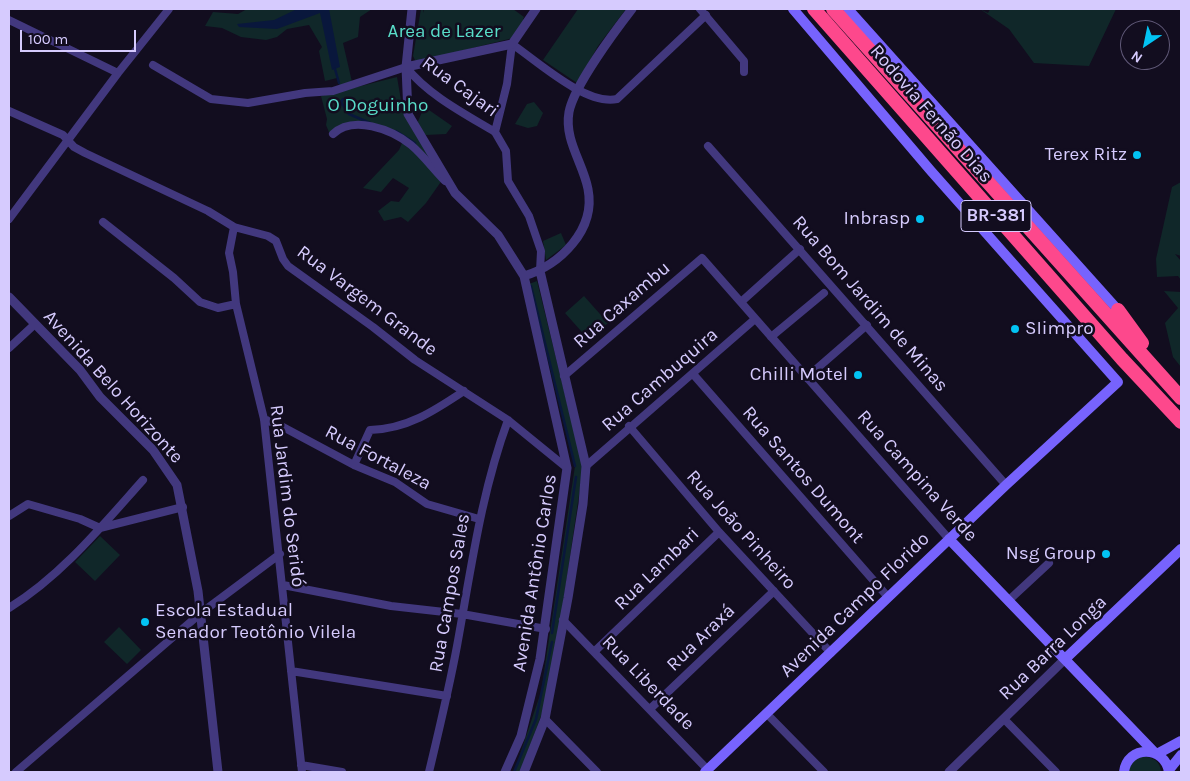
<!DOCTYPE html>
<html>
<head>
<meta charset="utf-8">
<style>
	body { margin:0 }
	#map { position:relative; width:1190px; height:781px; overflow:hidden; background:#120d1f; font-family:Karla,sans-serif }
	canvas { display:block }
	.frame { position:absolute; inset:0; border:10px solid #d6cbfe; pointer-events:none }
	.north { position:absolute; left:1120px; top:20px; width:50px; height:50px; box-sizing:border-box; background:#120d1f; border:1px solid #605978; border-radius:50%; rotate:214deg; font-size:14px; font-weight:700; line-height:20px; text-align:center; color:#d6cbfe }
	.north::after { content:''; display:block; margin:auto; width:18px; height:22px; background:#02c3f3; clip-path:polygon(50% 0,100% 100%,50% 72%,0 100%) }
	.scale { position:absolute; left:20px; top:30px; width:116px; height:22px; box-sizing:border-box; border:2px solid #d6cbfe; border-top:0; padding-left:6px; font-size:15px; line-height:18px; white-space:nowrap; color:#d6cbfe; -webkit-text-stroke:4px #120d1f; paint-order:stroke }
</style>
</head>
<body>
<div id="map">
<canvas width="1190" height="781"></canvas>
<div class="frame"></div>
<div class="north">N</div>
<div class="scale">100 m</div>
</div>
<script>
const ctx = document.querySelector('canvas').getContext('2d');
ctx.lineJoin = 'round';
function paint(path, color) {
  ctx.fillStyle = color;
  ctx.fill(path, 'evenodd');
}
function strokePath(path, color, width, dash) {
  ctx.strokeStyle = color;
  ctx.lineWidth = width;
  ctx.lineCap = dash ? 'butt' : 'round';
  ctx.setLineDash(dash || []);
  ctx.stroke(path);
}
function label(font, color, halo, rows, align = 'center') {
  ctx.font = font + ' Karla,sans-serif';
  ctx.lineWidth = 5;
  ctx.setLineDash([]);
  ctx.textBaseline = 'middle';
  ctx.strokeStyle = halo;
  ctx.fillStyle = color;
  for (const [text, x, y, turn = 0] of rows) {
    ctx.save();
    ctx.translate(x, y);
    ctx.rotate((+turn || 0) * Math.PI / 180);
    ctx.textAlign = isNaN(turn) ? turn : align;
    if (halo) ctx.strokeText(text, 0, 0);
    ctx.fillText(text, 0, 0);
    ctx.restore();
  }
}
paint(new Path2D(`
	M 247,9 L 372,9 L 360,17 L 358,37 L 343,43 L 352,82 L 340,86 L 337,78 L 325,81 L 319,51 L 322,47 L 309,25 L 287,29 L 277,37 L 266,40 L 241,37 L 222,28 L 205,26 L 213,12 L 238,14 Z
	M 421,9 L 423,9 L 423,13 L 424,9 L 513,9 L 524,17 L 523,19 L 525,21 L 513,38 L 416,62 L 413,56 Z
	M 578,9 L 626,9 L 598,46 L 577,83 L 543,60 Z
	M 980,9 L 988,13 L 990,9 L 1116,9 L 1089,66 L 1034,63 L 1009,29 Z
	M 397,77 L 403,112 L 445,176 L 426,203 L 408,222 L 401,217 L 384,221 L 378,211 L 391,201 L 399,202 L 409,188 L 393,178 L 381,192 L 363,188 L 399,150 L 402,143 L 391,133 L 347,125 L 331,137 L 326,125 L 327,119 L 321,96 Z
	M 534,102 L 543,113 L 537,126 L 528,128 L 515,124 L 527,104 Z
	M 429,110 L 452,126 L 446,134 L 426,135 L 416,126 L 422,112 Z
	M 1181,182 L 1181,256 L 1175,254 L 1181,261 L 1181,280 L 1178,276 L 1157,277 L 1156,259 L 1172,187 Z
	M 561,233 L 566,245 L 546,260 L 543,241 Z
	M 537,281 L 583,468 L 550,692 L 520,772 L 514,772 L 541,692 L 575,466 L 529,284 Z
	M 1164,291 L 1181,292 L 1181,367 L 1173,357 L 1165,323 L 1178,308 Z
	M 584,296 L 608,323 L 589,340 L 565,313 Z
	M 100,536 L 120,555 L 95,581 L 75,562 Z
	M 119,627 L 141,650 L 127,664 L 104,642 Z
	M 1139,756 C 1151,757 1160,759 1161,772 L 1128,772 L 1130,763 Z`), '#102729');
paint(new Path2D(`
	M 329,9 L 340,67 L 332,70 L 320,13 L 277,29 L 239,27 L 237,24 L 274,20 L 295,10 Z`), '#09173c');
strokePath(new Path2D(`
	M 335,69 L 339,83
	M 343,99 L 341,102 L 349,114 L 370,123
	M 396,131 L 415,143
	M 531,286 L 575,466
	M 552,633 L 576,477
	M 514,772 L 536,719 L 552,642`), '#09173c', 2.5);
strokePath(new Path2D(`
	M 700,9 L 744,61 L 744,72
	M 9,20 L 118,73
	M 153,65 L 211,99 L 248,103 L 305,93 L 333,91 L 406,67 C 428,95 465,114 495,132
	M 9,111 L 63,135 L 74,147 L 85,153 L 208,211 L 234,227 L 268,236 L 276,241 L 283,259 L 288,266 L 373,327 L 415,360 L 508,420 L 567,468
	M 333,134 C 353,115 391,129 411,145 C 423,155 434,170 445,181
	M 708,146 L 1006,485
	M 9,219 L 118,73 L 169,9
	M 103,222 L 174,278 L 200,302 L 218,308 L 236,304
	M 234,227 L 229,253 L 233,272 L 236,304 L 264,419 L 302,772
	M 540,271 L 541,251 L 529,216 L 508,181 L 506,151 L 495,132 L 507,84 L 512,44 C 537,61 586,106 617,99 L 706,15
	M 741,302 L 800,249
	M 771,337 L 824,293
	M 9,348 L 35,324
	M 693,374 L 888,597
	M 564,376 L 702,258 L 949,539
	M 806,378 L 867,325
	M 264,419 L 283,427 L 354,465 L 395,482 L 427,504 L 479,519
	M 629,426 L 719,532 L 831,653
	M 354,465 L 370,430 C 407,429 434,411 464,391
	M 586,466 L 755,319
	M 9,516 L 28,504 L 80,519 L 100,528 L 183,507
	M 283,585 L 391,606 L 462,614 L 546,629
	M 1008,601 L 1049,563
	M 9,608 C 61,576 102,526 143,480
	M 563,620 L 708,770
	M 595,651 L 719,532
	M 291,671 L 447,696
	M 650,709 L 774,591
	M 767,714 L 824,772
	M 545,719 L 597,772
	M 1005,720 L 1056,772
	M 301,765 L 342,772
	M 16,772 L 201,613 L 280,554
	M 429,772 C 439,730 449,689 457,646 C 471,570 481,493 508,420`), '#42387e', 8);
strokePath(new Path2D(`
	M 412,9 L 406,67 L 408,114 L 455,193 L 498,235 L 524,276 L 567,468 L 540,659 L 521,736 L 505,772
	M 406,67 L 512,44 L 536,9
	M 524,276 C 560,265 596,230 588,189 C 583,163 564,140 569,112 C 574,86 615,31 632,9
	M 9,297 L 80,370 L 100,397 L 153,450 L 177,485 L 198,591 L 218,772
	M 524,772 L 545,719 L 568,598 L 583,504 L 586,466 L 540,271
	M 949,772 L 1065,659`), '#42387e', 9);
strokePath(new Path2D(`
	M 848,9 L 1118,310
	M 949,539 L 1155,753
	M 1065,659 L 1181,549
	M 1157,754 L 1181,741
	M 1169,770 L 1181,755
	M 705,772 L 1006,485 L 1118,382 L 931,171 L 793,9
	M 1124,772 C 1127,745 1165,745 1169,772`), '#7763fd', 10);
strokePath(new Path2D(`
	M 814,9 L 1122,359 L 1181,422
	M 833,9 L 1181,398
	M 1118,310 L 1142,343`), '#fd488c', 14);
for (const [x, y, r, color] of [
	[1137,155,5,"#02c3f3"],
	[920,219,5,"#02c3f3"],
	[1015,329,5,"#02c3f3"],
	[858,375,5,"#02c3f3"],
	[1106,554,5,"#02c3f3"],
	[145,622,5,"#02c3f3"]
]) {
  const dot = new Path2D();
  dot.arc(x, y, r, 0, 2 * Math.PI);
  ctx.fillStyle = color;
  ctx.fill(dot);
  strokePath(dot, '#120d1f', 2);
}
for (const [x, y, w] of [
	[996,216,70]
]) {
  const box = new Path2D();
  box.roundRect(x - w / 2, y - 15.5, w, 31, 4);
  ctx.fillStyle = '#120d1f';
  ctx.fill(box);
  strokePath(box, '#d6cbfe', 1);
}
label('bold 18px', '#d6cbfe', null, [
	["BR-381",996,216]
]);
label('19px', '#59ddc9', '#120d1f', [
	["Area de Lazer",444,32],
	["O Doguinho",378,106]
]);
label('19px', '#d6cbfe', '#120d1f', [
	["Rua Cajari",460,87,36],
	["Rodovia Fernão Dias",931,114,49],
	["Rua Vargem Grande",367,301,37],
	["Rua Bom Jardim de Minas",870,304,49],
	["Rua Caxambu",622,305,-41],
	["Rua Cambuquira",660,380,-41],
	["Avenida Belo Horizonte",113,387,48],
	["Rua Fortaleza",378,458,28],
	["Rua Santos Dumont",803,475,49],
	["Rua Campina Verde",917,476,48],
	["Rua Jardim do Seridó",287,496,83],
	["Rua João Pinheiro",741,530,48],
	["Rua Lambari",657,569,-44],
	["Avenida Antônio Carlos",535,573,-81],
	["Rua Campos Sales",450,593,-80],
	["Avenida Campo Florido",855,605,-44],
	["Rua Araxá",701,638,-44],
	["Rua Barra Longa",1053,648,-44],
	["Rua Liberdade",648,683,46]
]);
label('19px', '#d6cbfe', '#120d1f', [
	["Terex Ritz",1127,155],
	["Inbrasp",910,219],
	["SIimpro",1025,329,"left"],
	["Chilli Motel",848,375],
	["Nsg Group",1096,554],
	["Escola Estadual",155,611,"left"],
	["Senador Teotônio Vilela",155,633,"left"]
], 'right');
</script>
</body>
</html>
